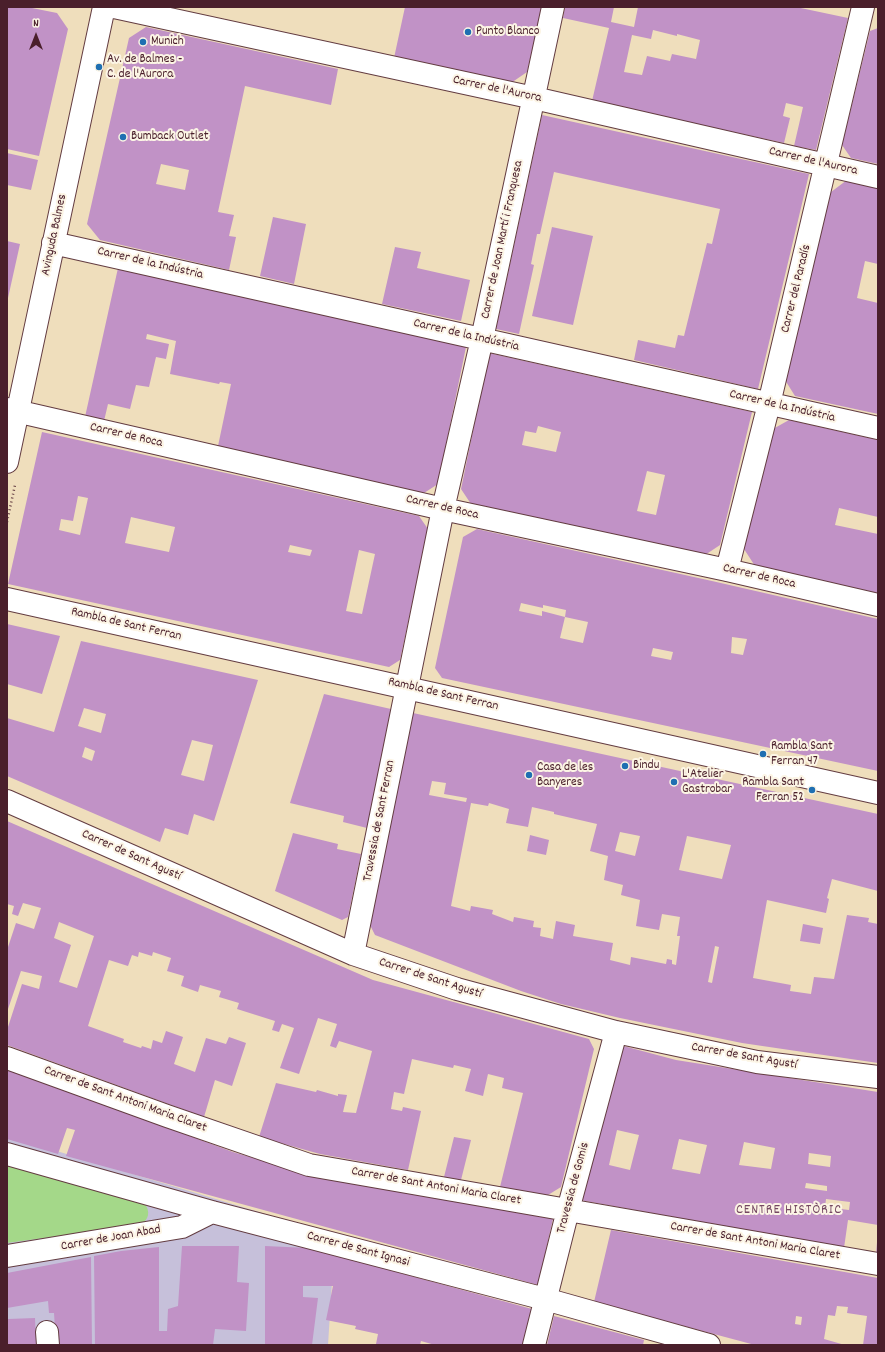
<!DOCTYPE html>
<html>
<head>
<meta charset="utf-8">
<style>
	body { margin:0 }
	#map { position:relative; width:885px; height:1352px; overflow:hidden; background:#efdebc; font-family:Dekko,sans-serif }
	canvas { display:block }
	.frame { position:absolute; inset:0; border:8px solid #4a1f2b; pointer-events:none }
	.north { position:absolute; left:16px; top:16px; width:40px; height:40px; -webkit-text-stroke:3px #fcf5e5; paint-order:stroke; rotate:0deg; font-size:11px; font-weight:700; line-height:16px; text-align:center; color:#4a1f2b }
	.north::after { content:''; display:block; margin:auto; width:14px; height:18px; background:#4a1f2b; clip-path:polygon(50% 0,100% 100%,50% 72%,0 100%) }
</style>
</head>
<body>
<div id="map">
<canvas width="885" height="1352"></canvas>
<div class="frame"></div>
<div class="north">N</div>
</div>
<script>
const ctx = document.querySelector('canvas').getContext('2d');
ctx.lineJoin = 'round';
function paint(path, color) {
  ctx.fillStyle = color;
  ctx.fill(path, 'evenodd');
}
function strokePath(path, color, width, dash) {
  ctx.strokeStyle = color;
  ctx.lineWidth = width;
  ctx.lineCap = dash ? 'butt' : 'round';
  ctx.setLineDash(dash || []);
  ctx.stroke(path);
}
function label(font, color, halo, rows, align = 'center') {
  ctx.font = font + ' Dekko,sans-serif';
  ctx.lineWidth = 4;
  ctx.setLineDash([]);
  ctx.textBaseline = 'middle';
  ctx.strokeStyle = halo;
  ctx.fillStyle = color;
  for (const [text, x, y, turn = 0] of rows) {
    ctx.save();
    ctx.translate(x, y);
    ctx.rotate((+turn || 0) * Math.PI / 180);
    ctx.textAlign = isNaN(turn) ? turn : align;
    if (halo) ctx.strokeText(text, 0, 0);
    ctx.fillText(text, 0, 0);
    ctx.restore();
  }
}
paint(new Path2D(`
	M 7,1136 L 335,1235 L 328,1345 L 7,1345 Z`), '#c6c0da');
paint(new Path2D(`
	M 7,1165 L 144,1203 C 151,1211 149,1220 140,1225 L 7,1243 Z`), '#a4d889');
paint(new Path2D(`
	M 7,7 L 27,7 L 57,13 L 68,29 L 39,156 L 7,149 Z
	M 405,7 L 542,7 L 527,72 L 511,83 L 394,58 Z
	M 565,7 L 614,7 L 611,22 L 634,27 L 638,7 L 796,7 L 848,18 L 816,150 L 794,146 L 803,107 L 786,103 L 783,116 L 790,118 L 784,143 L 592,101 L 609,28 L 563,18 ZM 653,30 L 677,36 L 677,34 L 700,40 L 696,59 L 672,54 L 670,61 L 647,56 L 642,75 L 624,72 L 632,35 L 651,39 Z
	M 146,27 L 338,69 L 331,105 L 245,86 L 218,212 L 234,215 L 229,236 L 236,237 L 229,270 L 100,240 L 87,224 L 129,38 ZM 161,164 L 189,170 L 185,190 L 156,184 Z
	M 878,28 L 878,164 L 851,158 L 842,145 L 870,31 Z
	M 542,115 L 809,174 L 758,389 L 634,360 L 638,340 L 675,348 L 678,335 L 684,336 L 707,243 L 712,244 L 720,209 L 554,172 L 540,234 L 537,234 L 531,264 L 534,265 L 519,334 L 496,329 Z
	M 7,153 L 38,160 L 31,190 L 7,185 Z
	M 847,180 L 878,188 L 878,264 L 865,261 L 857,298 L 878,303 L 878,414 L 795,396 L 785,380 L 831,192 Z
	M 273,217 L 306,224 L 294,284 L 260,276 Z
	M 552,227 L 593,236 L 573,325 L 532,316 Z
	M 7,241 L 20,244 L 8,298 L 7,298 Z
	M 395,247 L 421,252 L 417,268 L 470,280 L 461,321 L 382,304 Z
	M 118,268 L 466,347 L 438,484 L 424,493 L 218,446 L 231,384 L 220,382 L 219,384 L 170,374 L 176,341 L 147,334 L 146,339 L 169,344 L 166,359 L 156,357 L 149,387 L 136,385 L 130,409 L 108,404 L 104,421 L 85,417 Z
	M 489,353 L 752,412 L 720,545 L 705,555 L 471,504 L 461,489 ZM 538,426 L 561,432 L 556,452 L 522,445 L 525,431 L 536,433 ZM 647,471 L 665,475 L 656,515 L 637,511 Z
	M 789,420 L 878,440 L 878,517 L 839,508 L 835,525 L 878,534 L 878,593 L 755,566 L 744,549 L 773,429 Z
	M 42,432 L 419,516 L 428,529 L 400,660 L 389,667 L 8,584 ZM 78,496 L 88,498 L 80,535 L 59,530 L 61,519 L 73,521 ZM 131,517 L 175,527 L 169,552 L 125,543 ZM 290,545 L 312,550 L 310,556 L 288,552 ZM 359,550 L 375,554 L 362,614 L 346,611 Z
	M 477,529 L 712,581 L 878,619 L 878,771 L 442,678 L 435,668 L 463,537 ZM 521,603 L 543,608 L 543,605 L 566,610 L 565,617 L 542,611 L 542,616 L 519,611 ZM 565,617 L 588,622 L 583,643 L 560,638 ZM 732,637 L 747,639 L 743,655 L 731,653 ZM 653,648 L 673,652 L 671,660 L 651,656 Z
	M 7,624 L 60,636 L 42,694 L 7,684 Z
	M 81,641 L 258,680 L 214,821 L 194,814 L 188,835 L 165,828 L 160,842 L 7,776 L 7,718 L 54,732 ZM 84,708 L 106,714 L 101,733 L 78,726 ZM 192,740 L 213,745 L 204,781 L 181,775 ZM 85,747 L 95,751 L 92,761 L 82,757 Z
	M 324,694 L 391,709 L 367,828 L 343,822 L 344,816 L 290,803 Z
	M 413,713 L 878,814 L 878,891 L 832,879 L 827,898 L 829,899 L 826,913 L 767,900 L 753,978 L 791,985 L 790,991 L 811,994 L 814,977 L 834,979 L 847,915 L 869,918 L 868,922 L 878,924 L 878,1063 L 742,1043 L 620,1018 L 561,1004 L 521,991 L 375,935 L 370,925 ZM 432,781 L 446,783 L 444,794 L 467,798 L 466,802 L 429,795 ZM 471,803 L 488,806 L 489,803 L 509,809 L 506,823 L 528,827 L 532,807 L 554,812 L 554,814 L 597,824 L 590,851 L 608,856 L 604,880 L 623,885 L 621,895 L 640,900 L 636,926 L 659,930 L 662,914 L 680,917 L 677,936 L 680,936 L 676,965 L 672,964 L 672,960 L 667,959 L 666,964 L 631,957 L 630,965 L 610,960 L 613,943 L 573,936 L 575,925 L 556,921 L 553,939 L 540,936 L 541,928 L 533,927 L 534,921 L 514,917 L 513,922 L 492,914 L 493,910 L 471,906 L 470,911 L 451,906 ZM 620,832 L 640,836 L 635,856 L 615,851 ZM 687,836 L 731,845 L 722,879 L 679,870 ZM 715,946 L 719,947 L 712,983 L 708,982 Z
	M 7,821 L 373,980 L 589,1039 L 594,1049 L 561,1187 L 548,1195 L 500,1187 L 523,1093 L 502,1088 L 504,1078 L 488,1074 L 483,1096 L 465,1091 L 471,1069 L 454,1065 L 453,1068 L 412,1059 L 404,1094 L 394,1092 L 391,1109 L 402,1111 L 403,1107 L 421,1111 L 408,1170 L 320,1154 L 259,1137 L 276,1083 L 316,1092 L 317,1090 L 338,1096 L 338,1094 L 347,1095 L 343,1112 L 356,1113 L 372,1051 L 339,1041 L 336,1048 L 330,1046 L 337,1024 L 318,1018 L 299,1074 L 280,1068 L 294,1028 L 282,1024 L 279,1032 L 272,1030 L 275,1021 L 237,1009 L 239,1003 L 219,997 L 221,991 L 200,985 L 198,992 L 181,986 L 184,976 L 167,971 L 171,958 L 153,952 L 152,956 L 139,952 L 138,957 L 132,955 L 128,966 L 109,960 L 88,1026 L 124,1039 L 123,1042 L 141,1048 L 142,1046 L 151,1049 L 153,1040 L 162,1043 L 166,1031 L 183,1037 L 174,1064 L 195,1072 L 206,1038 L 226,1044 L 229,1037 L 246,1043 L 232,1086 L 215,1080 L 204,1117 L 7,1045 L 7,1030 L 22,984 L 39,989 L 42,976 L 21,971 L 7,1012 L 7,950 L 16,923 L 34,929 L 41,908 L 23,903 L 18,916 L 12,914 L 14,906 L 7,904 ZM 59,922 L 94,936 L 77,988 L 59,982 L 71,945 L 54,938 Z
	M 293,833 L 338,844 L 337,849 L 361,854 L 348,917 L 342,920 L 275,891 Z
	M 530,835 L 549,840 L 546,855 L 527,851 Z
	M 803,924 L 823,928 L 820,944 L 800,941 Z
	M 616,1044 L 676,1060 L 878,1092 L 878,1225 L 848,1220 L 844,1248 L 580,1200 ZM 617,1130 L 639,1135 L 630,1170 L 609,1165 ZM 679,1139 L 707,1145 L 700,1174 L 672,1169 ZM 744,1142 L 775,1148 L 771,1169 L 739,1165 ZM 809,1153 L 831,1156 L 830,1167 L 808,1164 ZM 806,1183 L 827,1186 L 827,1191 L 805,1188 ZM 826,1199 L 850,1202 L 849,1210 L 825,1207 Z
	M 7,1068 L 233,1152 L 314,1176 L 553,1219 L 538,1285 L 66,1156 L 75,1130 L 67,1128 L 58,1154 L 7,1139 Z
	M 454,1137 L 471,1140 L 461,1180 L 444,1177 Z
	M 611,1230 L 878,1278 L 878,1345 L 863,1345 L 867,1316 L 847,1313 L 848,1307 L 837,1306 L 835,1316 L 828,1315 L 824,1339 L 845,1345 L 755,1345 L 594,1302 ZM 796,1316 L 802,1317 L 801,1325 L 795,1324 Z
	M 877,1242 L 878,1242 L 878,1254 L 876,1254 Z
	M 182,1246 L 239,1246 L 237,1282 L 249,1283 L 246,1331 L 215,1329 L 213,1345 L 95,1345 L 94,1256 L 121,1251 L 159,1247 L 159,1331 L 167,1331 L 168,1309 L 178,1306 Z
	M 265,1246 L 309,1248 L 532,1309 L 524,1345 L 435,1345 L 421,1341 L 420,1345 L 383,1345 L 376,1344 L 378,1334 L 355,1329 L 356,1326 L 326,1320 L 333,1286 L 303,1286 L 303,1297 L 318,1298 L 312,1345 L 265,1345 Z
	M 91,1257 L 92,1345 L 56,1345 L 54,1313 L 49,1313 L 48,1301 L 7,1308 L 7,1273 Z
	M 554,1316 L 644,1340 L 643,1345 L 547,1345 Z
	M 35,1318 L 36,1345 L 7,1345 L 8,1319 Z`), '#c192c6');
const minor = new Path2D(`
	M 114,7 L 534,98 L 878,177
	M 53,243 L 878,428
	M 7,409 L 443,509 L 727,570 L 878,605
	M 7,462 L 104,7
	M 727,570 L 769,404 L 863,7
	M 7,599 L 878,793
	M 7,801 L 353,954 L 457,989 L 616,1032 L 757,1062 L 878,1077
	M 353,954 L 443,509 L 482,339 L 553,7
	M 7,1058 L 167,1116 L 309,1165 L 878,1264
	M 7,1154 L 212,1212 L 545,1299 L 709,1345
	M 7,1256 L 182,1227 L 212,1212
	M 47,1332 L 48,1345
	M 534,1345 L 568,1210 L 616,1032`);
strokePath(minor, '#633c41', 24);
strokePath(new Path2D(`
	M 7,522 L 15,485`), '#633c41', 2.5, [1, 3]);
strokePath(minor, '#fff', 22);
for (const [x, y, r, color] of [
	[468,32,4,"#1f6fb2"],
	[143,42,4,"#1f6fb2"],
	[99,67,4,"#1f6fb2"],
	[123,137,4,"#1f6fb2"],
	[763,754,4,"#1f6fb2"],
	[625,766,4,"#1f6fb2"],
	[529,775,4,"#1f6fb2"],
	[674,782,4,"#1f6fb2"],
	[812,790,4,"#1f6fb2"]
]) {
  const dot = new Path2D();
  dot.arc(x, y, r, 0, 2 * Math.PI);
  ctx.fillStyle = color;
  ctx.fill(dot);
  strokePath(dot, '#fcf5e5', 1.5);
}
label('13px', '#4a1f2b', '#fcf5e5', [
	["Punto Blanco",476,32],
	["Munich",151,42],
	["Av. de Balmes -",107,60],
	["C. de l'Aurora",107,75],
	["Bumback Outlet",131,137],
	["Rambla Sant",771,747],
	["Ferran 47",771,762],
	["Bindu",633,766],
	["Casa de les",537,768],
	["Banyeres",537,783],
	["L'Atelier",682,775],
	["Gastrobar",682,790],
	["Rambla Sant",804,783,"right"],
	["Ferran 52",804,798,"right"]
], 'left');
label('13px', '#4a1f2b', '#fcf5e5', [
	["Carrer de l'Aurora",497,90,12],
	["Carrer de l'Aurora",813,162,13],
	["Avinguda Balmes",55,235,-78],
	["Carrer de Joan Martí i Franquesa",503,240,-78],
	["Carrer de la Indústria",150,264,13],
	["Carrer del Paradís",797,289,-76],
	["Carrer de la Indústria",466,336,13],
	["Carrer de la Indústria",782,407,13],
	["Carrer de Roca",126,436,13],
	["Carrer de Roca",442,508,13],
	["Carrer de Roca",759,577,13],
	["Rambla de Sant Ferran",126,625,13],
	["Rambla de Sant Ferran",443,695,13],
	["Travessia de Sant Ferran",380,821,-79],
	["Carrer de Sant Agustí",131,856,24],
	["Carrer de Sant Agustí",430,979,18],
	["Carrer de Sant Agustí",744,1057,10],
	["Carrer de Sant Antoni Maria Claret",125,1100,20],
	["Carrer de Sant Antoni Maria Claret",436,1187,10],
	["Travessia de Gomis",574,1188,-75],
	["Carrer de Joan Abad",111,1239,-10],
	["Carrer de Sant Antoni Maria Claret",755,1242,10],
	["Carrer de Sant Ignasi",358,1250,15]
]);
ctx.letterSpacing = '1px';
label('14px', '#744761', '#fcf5e5', [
	["CENTRE HISTÒRIC",789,1211]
]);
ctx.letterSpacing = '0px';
</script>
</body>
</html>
